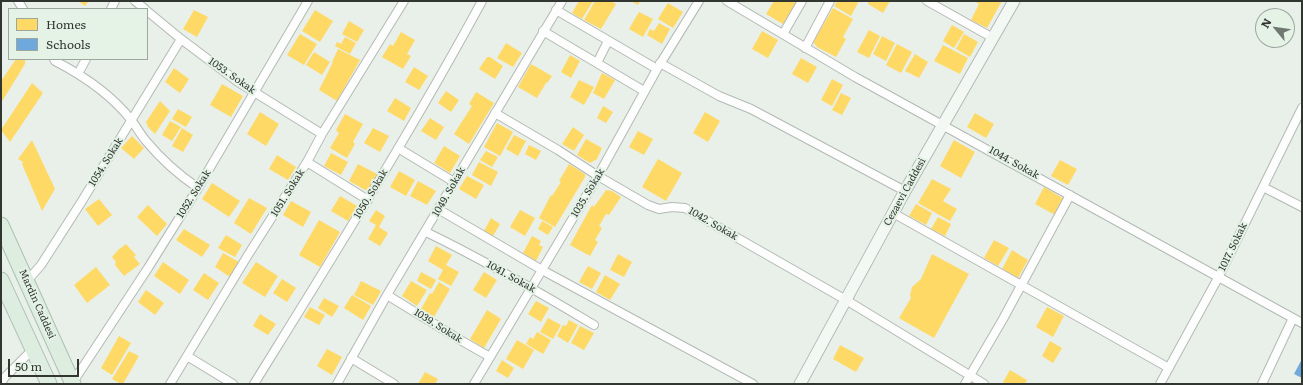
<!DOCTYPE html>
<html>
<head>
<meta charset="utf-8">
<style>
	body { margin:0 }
	#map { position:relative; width:1303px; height:385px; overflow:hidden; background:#e8f0e9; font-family:Literata,serif }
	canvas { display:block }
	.frame { position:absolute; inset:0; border:2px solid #313631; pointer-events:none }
	.legend { position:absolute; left:8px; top:8px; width:140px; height:52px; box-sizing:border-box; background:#e5f3e7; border:1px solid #9da79e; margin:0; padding:5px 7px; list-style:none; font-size:12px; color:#313631 }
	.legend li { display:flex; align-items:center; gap:8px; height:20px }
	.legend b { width:20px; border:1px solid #9da79e }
	.north { position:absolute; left:1255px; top:8px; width:40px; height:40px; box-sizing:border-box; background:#e5f3e7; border:1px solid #9da79e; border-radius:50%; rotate:299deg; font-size:11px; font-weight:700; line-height:16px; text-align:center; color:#313631 }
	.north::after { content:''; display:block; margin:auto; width:14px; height:18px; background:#717771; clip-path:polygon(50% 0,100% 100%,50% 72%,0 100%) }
	.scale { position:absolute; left:8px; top:359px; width:71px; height:18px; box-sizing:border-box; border:2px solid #313631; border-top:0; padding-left:5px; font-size:12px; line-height:14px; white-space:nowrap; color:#313631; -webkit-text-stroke:3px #e5f3e7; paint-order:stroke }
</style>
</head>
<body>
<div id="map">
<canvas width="1303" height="385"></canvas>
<div class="frame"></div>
<ul class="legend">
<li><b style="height:11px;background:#ffd966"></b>Homes</li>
<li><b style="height:11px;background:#6fa8dc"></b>Schools</li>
</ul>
<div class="north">N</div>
<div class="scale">50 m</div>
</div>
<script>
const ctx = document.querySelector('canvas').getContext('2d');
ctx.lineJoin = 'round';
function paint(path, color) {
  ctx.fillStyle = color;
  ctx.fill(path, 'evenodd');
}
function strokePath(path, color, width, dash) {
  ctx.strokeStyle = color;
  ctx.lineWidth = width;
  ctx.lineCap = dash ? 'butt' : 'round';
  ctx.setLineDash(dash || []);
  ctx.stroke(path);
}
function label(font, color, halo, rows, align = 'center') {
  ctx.font = font + ' Literata,serif';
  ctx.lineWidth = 4;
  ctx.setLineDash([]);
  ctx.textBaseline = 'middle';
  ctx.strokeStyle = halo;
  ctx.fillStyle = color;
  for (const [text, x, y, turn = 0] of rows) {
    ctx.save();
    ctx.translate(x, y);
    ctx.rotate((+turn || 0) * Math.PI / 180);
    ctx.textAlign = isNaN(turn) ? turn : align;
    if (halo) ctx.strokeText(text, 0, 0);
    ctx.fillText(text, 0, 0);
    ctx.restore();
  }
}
paint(new Path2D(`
	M 78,1 L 89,1 L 85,6 Z
	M 579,1 L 593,1 L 582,19 L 572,13 Z
	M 595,1 L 611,1 L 616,4 L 601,29 L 584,20 Z
	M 631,1 L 640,1 L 638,5 Z
	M 774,1 L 797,1 L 783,24 L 766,14 Z
	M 837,1 L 859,1 L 851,16 L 834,6 Z
	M 869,1 L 890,1 L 883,13 L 868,4 Z
	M 974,1 L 1002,1 L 987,28 L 971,20 L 979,4 Z
	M 668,3 L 683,12 L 673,28 L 658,19 Z
	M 833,8 L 853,19 L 843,37 L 846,39 L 836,57 L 817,47 L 813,42 Z
	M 194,10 L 208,17 L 197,37 L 183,29 Z
	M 315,10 L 333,21 L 320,42 L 302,31 Z
	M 639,12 L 653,19 L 643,37 L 629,29 Z
	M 349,21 L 364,30 L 357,42 L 342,34 Z
	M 659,23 L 670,29 L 662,44 L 647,35 L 650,29 L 654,31 Z
	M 952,25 L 964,32 L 954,48 L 943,41 Z
	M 869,30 L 880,36 L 869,58 L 857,52 Z
	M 762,31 L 778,40 L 768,58 L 752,49 Z
	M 401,32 L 415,40 L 407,54 L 411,56 L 403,69 L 382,57 L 390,44 L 393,46 Z
	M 300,34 L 317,44 L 304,65 L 287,55 Z
	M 964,34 L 978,42 L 970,57 L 956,49 Z
	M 882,36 L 895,43 L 886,61 L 873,54 Z
	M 345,37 L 356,43 L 350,54 L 335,46 L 337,42 L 341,44 Z
	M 506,43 L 522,53 L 513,67 L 497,58 Z
	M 897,44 L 912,52 L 901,73 L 886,65 Z
	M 943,45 L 968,58 L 960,74 L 934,61 Z
	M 338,49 L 360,60 L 337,101 L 319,90 L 333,62 L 332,62 Z
	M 314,52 L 330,62 L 322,75 L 306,65 Z
	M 915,54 L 928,62 L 919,78 L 905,71 Z
	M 570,55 L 580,61 L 571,78 L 561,72 Z
	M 487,57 L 490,57 L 503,66 L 495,79 L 479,69 Z
	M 801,58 L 817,67 L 808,83 L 792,74 Z
	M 16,59 L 25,59 L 25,64 L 1,103 L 1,81 Z
	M 531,64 L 552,76 L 548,82 L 546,83 L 537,98 L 518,87 Z
	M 414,67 L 428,76 L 419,90 L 405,82 Z
	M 174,68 L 189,79 L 180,93 L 165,82 Z
	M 602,73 L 615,80 L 604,99 L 593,93 Z
	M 832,79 L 843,85 L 832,106 L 821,100 Z
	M 579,80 L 594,87 L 584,105 L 570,97 Z
	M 32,83 L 43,93 L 10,142 L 1,130 Z
	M 222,84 L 243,96 L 231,117 L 210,105 Z
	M 446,91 L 459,100 L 451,112 L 438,103 Z
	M 476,92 L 494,103 L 469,144 L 454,134 L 472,106 L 469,104 Z
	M 841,93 L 851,98 L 842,115 L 832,110 Z
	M 395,98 L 411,108 L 404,121 L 387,111 Z
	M 160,101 L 170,111 L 155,134 L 148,127 L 146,122 Z
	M 603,106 L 613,112 L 606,123 L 597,118 Z
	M 178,109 L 192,117 L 186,127 L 172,119 Z
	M 260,112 L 279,124 L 266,146 L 247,134 Z
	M 705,112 L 720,121 L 708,142 L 693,133 Z
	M 975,113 L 994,124 L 986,138 L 967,127 Z
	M 345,114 L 363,124 L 353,142 L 355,144 L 347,158 L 330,148 L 339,133 L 336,130 Z
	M 430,118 L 444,127 L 436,140 L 421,131 Z
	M 170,121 L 181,127 L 172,141 L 162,135 Z
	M 497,123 L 513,132 L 500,156 L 484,147 Z
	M 573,127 L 584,135 L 574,151 L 562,144 Z
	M 182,128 L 193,135 L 183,152 L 172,146 Z
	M 373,128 L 389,136 L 380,152 L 364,143 Z
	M 638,131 L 653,139 L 644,155 L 629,147 Z
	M 514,135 L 526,141 L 518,156 L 506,149 Z
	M 132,136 L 144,148 L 134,159 L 121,148 Z
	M 586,139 L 602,148 L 597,159 L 590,163 L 577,155 Z
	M 32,140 L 55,189 L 42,211 L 22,164 L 23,162 L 18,159 Z
	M 954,140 L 975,152 L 961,178 L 940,166 Z
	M 529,145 L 541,151 L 536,160 L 525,154 Z
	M 444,146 L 460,156 L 450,173 L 434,163 Z
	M 486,151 L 498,157 L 492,167 L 480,160 Z
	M 331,153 L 348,162 L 341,175 L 324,166 Z
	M 277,155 L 296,167 L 288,180 L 269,169 Z
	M 658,159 L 682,173 L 666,201 L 642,187 Z
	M 1060,160 L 1077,169 L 1068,185 L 1051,176 Z
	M 479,162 L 498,172 L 491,186 L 472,175 Z
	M 358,164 L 377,174 L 367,191 L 349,181 Z
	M 569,164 L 585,174 L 585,177 L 555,227 L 539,218 L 551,195 L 552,196 L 561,182 L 559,181 Z
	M 399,171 L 415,180 L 406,196 L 390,187 Z
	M 467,176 L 484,185 L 476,199 L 459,189 Z
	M 932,179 L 951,189 L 943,201 L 957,209 L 950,221 L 918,203 Z
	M 418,181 L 436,191 L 427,205 L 410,196 Z
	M 212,183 L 240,201 L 229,217 L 202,199 Z
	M 1044,187 L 1064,199 L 1055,215 L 1035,204 Z
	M 606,190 L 612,191 L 621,197 L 609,215 L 606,214 L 599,226 L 602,228 L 595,240 L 598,242 L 590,256 L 570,245 L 592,205 L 594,207 Z
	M 340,196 L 357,206 L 348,221 L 331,211 Z
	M 249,198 L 267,208 L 251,234 L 234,223 Z
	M 99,199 L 112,215 L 98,226 L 85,209 Z
	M 291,201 L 311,212 L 303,227 L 283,215 Z
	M 916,204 L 932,213 L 926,225 L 909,216 Z
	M 148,205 L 167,224 L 157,236 L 137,217 Z
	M 376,210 L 385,216 L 379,227 L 388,233 L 380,246 L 368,239 L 376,225 L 369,221 Z
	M 520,210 L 535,218 L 525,236 L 510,227 Z
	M 938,217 L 951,224 L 945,236 L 931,229 Z
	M 491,218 L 500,224 L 493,236 L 484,231 Z
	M 319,220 L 340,232 L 320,267 L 299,255 Z
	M 542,221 L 553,227 L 548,235 L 538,229 Z
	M 184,229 L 210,245 L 202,257 L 176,240 Z
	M 226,235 L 242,245 L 235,257 L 218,248 Z
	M 532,236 L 541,241 L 539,245 L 543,247 L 536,261 L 523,253 Z
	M 994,240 L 1009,248 L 998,266 L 984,258 Z
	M 126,244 L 136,255 L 134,257 L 140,264 L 124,276 L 115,265 L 116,262 L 112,257 L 118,250 Z
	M 436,246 L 452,255 L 446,265 L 459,272 L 451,286 L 438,279 L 443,270 L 428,261 Z
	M 1012,250 L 1028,260 L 1018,278 L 1002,269 Z
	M 223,253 L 239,262 L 230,277 L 215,267 Z
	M 618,254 L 632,262 L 624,277 L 610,270 Z
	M 932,254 L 969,274 L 934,338 L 899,318 L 911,298 L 910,295 L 912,287 L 921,279 Z
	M 163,262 L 189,280 L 180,294 L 154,276 Z
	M 256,262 L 278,276 L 265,297 L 242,283 Z
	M 588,266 L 601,273 L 592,289 L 579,282 Z
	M 96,267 L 110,285 L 87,303 L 74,285 Z
	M 421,272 L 436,280 L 431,289 L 417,281 Z
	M 484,272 L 497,280 L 486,298 L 473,290 Z
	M 204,273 L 219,283 L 208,300 L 193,290 Z
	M 605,275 L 620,284 L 610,300 L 596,292 Z
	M 282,279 L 296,288 L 287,302 L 273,293 Z
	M 361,281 L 381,291 L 373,305 L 354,295 Z
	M 411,281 L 427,290 L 417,306 L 402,296 Z
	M 439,282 L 450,289 L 434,317 L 421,309 L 430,293 L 432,294 Z
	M 146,290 L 164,303 L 155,315 L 138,302 Z
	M 352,295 L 371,306 L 363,320 L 344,308 Z
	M 324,298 L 339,306 L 332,317 L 318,308 Z
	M 536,301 L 549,308 L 541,322 L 528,314 Z
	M 310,307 L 325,315 L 319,325 L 304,317 Z
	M 1047,307 L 1064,316 L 1053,337 L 1036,327 Z
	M 487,310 L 501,319 L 484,348 L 470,339 Z
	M 260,314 L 276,324 L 268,335 L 253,326 Z
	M 548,318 L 561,325 L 553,339 L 540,332 Z
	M 569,320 L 578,325 L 568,343 L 557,336 L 563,325 L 566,326 Z
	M 580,326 L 594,333 L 584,350 L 571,343 Z
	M 537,332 L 551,340 L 543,354 L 526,344 L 530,337 L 533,339 Z
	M 119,336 L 131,343 L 112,375 L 101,368 Z
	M 517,340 L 534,350 L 523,369 L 506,359 Z
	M 1050,341 L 1062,348 L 1053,363 L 1042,356 Z
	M 840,345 L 864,358 L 856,372 L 833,359 Z
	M 327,349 L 342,357 L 332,375 L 317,366 Z
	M 129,351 L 139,356 L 123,384 L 121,384 L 112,379 Z
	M 502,360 L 514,368 L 508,378 L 496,371 Z
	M 1010,370 L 1027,380 L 1025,384 L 1006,384 L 1003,382 Z
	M 425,372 L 438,379 L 435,384 L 418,384 Z`), '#ffd966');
paint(new Path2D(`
	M 1302,359 L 1302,378 L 1294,374 Z`), '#6fa8dc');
const street = new Path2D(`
	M 18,1 L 23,9
	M 135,1 L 145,9
	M 727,1 L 855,77 L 1302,323
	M 927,1 L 993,38
	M 111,9 L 115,1
	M 556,10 L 657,69
	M 147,11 L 181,39 L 238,82 L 322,134
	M 543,31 L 644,91
	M 783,34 L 802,1
	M 805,48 L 830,1
	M 54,59 L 55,61 C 84,76 112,95 132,121 C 137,128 141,135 146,141 C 161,159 179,175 198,188
	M 597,63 L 608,41
	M 660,63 L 719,96 L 751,109 L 905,191
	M 78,74 L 86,59
	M 495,113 L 558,150 L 598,176 L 648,205 L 659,209 L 672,207 L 685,208 L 846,300 L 984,384
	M 398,148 L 454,182
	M 307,162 L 368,200
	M 1263,187 L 1302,207
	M 438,209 L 542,270 L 753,384
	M 893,213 L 1169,368
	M 426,232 C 484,260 539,292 594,325
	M 27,281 L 41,265 L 82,201 L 181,39
	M 387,295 L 462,341 L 490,357
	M 187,356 L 233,384
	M 351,358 L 394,384
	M 73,382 L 148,268 L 198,188 L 308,1
	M 1,383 L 5,377 L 33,349
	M 170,384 L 248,255 L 307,162 L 322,134 L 404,1
	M 254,384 C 332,258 411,132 482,1
	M 337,384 L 387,295 L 562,1
	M 474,384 L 598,176 L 657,69 L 699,1
	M 965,384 L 1003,319 L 1070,195
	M 1160,384 L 1218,278 L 1302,108
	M 1262,384 L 1293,318`);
const secondary = new Path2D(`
	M 800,384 L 905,191 L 1014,1`);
const highway = new Path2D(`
	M 1,225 L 73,384
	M 1,280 L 49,384`);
strokePath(street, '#b3b9b4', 10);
strokePath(secondary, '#b3b9b4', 13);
strokePath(highway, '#adc0b1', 17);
strokePath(street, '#fcfdfc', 8);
strokePath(secondary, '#f3f8f4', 11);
strokePath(highway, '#ddede0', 15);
label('10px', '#313631', '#e5f3e7', [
	["1053. Sokak",232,76,35],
	["1054. Sokak",106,162,-58],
	["1044. Sokak",1014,163,29],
	["1049. Sokak",449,192,-60],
	["Cezaevi Caddesi",905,192,-61],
	["1051. Sokak",288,193,-58],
	["1035. Sokak",588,193,-59],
	["1052. Sokak",194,194,-58],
	["1050. Sokak",371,194,-59],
	["1042. Sokak",713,224,30],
	["1017. Sokak",1233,247,-64],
	["1041. Sokak",511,277,29],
	["Mardin Caddesi",37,304,66],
	["1039. Sokak",438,326,32]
]);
</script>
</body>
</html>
